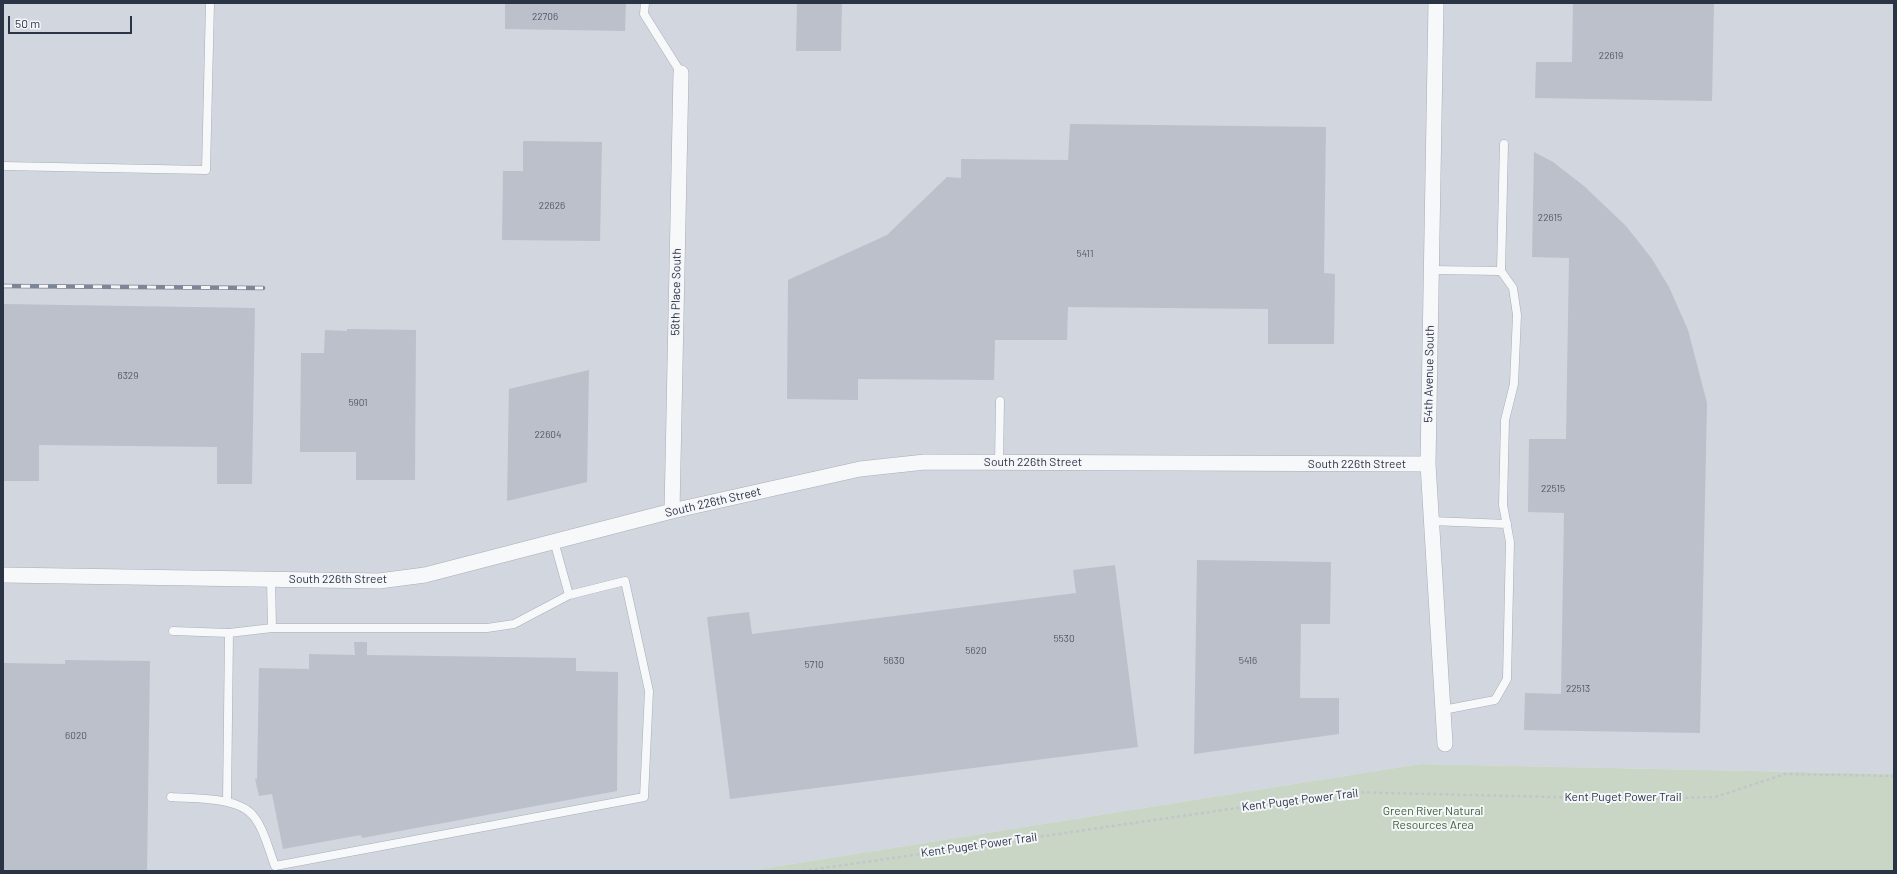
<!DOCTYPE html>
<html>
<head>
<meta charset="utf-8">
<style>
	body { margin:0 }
	#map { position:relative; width:1897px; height:874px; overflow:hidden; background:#e4e7ec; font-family:Barlow,sans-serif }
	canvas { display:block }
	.frame { position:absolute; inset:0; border:4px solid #2b3445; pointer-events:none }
	.scale { position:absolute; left:8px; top:16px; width:124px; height:18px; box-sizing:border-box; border:2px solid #2b3445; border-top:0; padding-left:5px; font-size:12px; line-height:14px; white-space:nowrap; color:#2b3445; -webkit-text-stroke:3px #f4f6f9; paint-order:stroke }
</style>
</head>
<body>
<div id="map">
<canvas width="1897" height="874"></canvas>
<div class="frame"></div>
<div class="scale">50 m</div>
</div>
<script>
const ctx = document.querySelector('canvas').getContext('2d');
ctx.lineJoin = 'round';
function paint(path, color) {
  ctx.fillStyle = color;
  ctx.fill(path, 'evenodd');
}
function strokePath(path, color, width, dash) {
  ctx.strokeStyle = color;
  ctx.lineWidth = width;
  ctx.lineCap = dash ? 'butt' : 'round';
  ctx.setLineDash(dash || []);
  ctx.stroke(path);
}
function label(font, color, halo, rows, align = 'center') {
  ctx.font = font + ' Barlow,sans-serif';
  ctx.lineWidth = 4;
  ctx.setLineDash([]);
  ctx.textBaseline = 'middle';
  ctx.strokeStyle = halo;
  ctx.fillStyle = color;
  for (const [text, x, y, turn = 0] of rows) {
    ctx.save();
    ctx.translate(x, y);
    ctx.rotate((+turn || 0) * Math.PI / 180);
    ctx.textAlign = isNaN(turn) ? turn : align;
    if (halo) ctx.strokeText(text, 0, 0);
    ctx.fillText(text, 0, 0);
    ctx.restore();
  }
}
paint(new Path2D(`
	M 3,3 L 1894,3 L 1894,774 L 1420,764 L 748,871 L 3,871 Z`), '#d2d6de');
paint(new Path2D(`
	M 1420,764 L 1894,774 L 1894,871 L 748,871 Z`), '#c9d6c5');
paint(new Path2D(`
	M 505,3 L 626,3 L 625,31 L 505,29 Z
	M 797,3 L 842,3 L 841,51 L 796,51 Z
	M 1573,3 L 1714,3 L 1712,101 L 1535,98 L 1536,62 L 1572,62 Z
	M 1070,124 L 1326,127 L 1324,273 L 1335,274 L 1334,344 L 1268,344 L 1268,309 L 1068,307 L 1067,340 L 995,340 L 994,380 L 858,379 L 858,400 L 787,399 L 788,280 L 887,235 L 947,177 L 961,178 L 961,159 L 1068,160 Z
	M 523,141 L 602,142 L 600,241 L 502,240 L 503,171 L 523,171 Z
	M 1534,152 L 1553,162 L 1584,186 L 1626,226 L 1652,259 L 1669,287 L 1688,330 L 1707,403 L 1700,733 L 1524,730 L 1525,693 L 1561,694 L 1564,513 L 1528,512 L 1529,439 L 1566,439 L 1569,258 L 1532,257 Z
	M 3,304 L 255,308 L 252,484 L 217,484 L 217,447 L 39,445 L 39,481 L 3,481 Z
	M 347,329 L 416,330 L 415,480 L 356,480 L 356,452 L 300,452 L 301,353 L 324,353 L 325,330 L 347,331 Z
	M 589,370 L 587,482 L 507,501 L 509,389 Z
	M 1197,560 L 1331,562 L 1330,624 L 1301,624 L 1300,698 L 1339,698 L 1339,734 L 1194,754 Z
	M 1115,565 L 1138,747 L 730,799 L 707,617 L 749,612 L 752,634 L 1076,593 L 1073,570 Z
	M 354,642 L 367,642 L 367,655 L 576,658 L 576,671 L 618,672 L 617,791 L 362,838 L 361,835 L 283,849 L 272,794 L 259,796 L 255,779 L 257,779 L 259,668 L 309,669 L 309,654 L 355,655 Z
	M 65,660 L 150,661 L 147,871 L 3,871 L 3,663 L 65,664 Z`), '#bbc0ca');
const service = new Path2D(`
	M 645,3 L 644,14 L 681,73
	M 3,166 L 206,170 L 210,3
	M 1431,270 L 1501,271
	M 999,462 L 1000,401
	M 1431,521 L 1507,524
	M 271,579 L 272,628 L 487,628 L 514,624 L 569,595
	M 173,631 L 229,633 L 227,802
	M 229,633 L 272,628
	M 1443,710 L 1495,700 L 1507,679 L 1510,542 L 1503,505 L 1505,420 L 1514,384 L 1517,315 L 1513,288 L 1501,271 L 1504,144
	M 171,797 C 195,799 240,796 255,818 C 265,831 269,851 275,866 L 644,797 L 649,691 L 625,581 L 569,595 L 554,541`);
const minor = new Path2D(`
	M 1436,3 L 1428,464 L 1445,744
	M 672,511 L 681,73
	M 3,575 L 379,581 L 425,575 L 672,511 L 860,469 L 925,462 L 1428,464`);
strokePath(service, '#a9aeb7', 9);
strokePath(minor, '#a9aeb7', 16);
strokePath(new Path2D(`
	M 803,871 L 1347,792 L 1637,799 L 1715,797 L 1785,774 L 1894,776`), '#c2c5cb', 2.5, [3, 3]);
strokePath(service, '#f7f8fa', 8);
strokePath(minor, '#f7f8fa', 15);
const rail = new Path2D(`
	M 3,286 L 263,288`);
strokePath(rail, '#7d8696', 4.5);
strokePath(rail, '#f4f6f9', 3, [9]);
label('10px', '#4f5766', null, [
	["22706",545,17],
	["22619",1611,56],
	["22626",552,206],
	["22615",1550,218],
	["5411",1085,254],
	["6329",128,376],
	["5901",358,403],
	["22604",548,435],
	["22515",1553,489],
	["5530",1064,639],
	["5620",976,651],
	["5630",894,661],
	["5416",1248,661],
	["5710",814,665],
	["22513",1578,689],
	["6020",76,736]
]);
label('12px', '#2b3445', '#f4f6f9', [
	["58th Place South",676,292,-89],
	["54th Avenue South",1429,374,-89],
	["South 226th Street",1033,462],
	["South 226th Street",1357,464],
	["South 226th Street",713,502,-13],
	["South 226th Street",338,579],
	["Kent Puget Power Trail",1623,797],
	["Kent Puget Power Trail",1300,800,-7],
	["Kent Puget Power Trail",979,845,-8]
]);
label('12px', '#3f6138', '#f4f6f9', [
	["Green River Natural",1433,811],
	["Resources Area",1433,825]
]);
</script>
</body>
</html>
